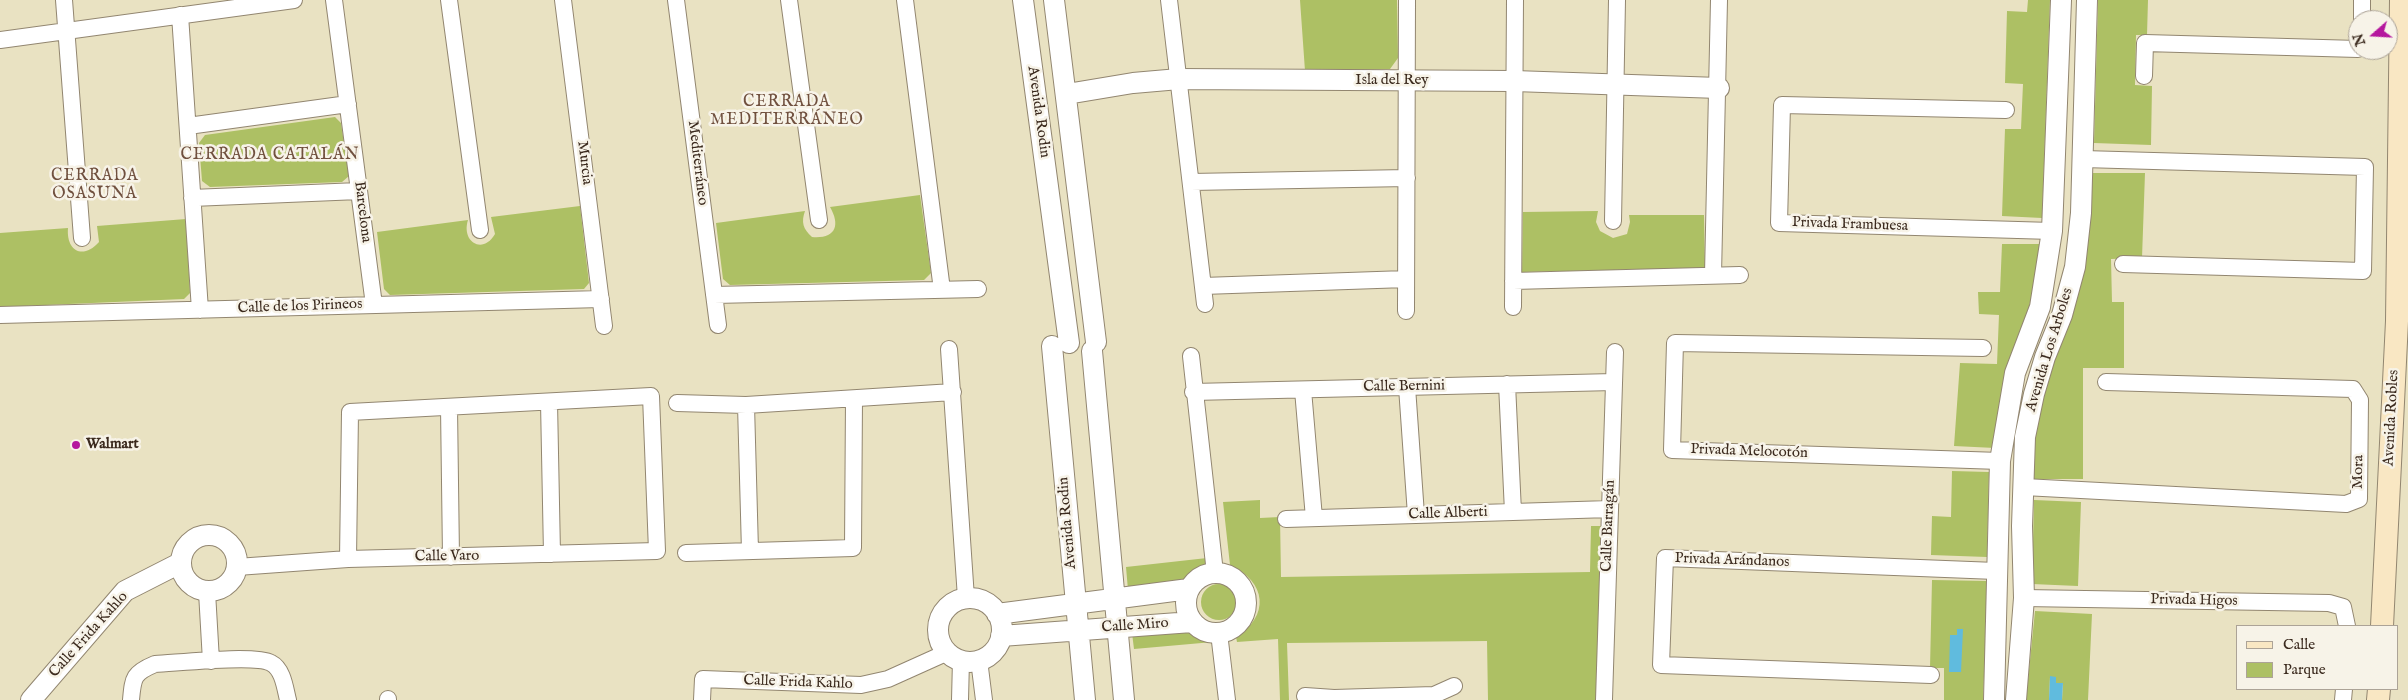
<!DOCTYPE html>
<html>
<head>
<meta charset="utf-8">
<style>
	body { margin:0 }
	#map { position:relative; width:2408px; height:700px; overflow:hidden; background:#e9e2c2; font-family:"IM FELL English",serif }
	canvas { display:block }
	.legend { position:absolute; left:2236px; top:625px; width:162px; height:65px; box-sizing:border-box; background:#f7f3e8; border:1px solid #aca397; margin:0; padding:6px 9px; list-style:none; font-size:15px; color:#3b2a1e }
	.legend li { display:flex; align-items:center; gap:10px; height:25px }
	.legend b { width:25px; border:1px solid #aca397 }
	.north { position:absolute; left:2348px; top:10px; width:50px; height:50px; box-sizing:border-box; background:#f7f3e8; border:1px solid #aca397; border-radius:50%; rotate:251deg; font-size:14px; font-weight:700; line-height:20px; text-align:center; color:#3b2a1e }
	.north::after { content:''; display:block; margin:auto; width:18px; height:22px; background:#b5179e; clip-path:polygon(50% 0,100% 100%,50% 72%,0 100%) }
</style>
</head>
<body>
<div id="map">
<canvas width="2408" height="700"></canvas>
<ul class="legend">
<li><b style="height:6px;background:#f9e7c3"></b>Calle</li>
<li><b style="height:14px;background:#adc064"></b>Parque</li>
</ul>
<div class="north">N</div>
</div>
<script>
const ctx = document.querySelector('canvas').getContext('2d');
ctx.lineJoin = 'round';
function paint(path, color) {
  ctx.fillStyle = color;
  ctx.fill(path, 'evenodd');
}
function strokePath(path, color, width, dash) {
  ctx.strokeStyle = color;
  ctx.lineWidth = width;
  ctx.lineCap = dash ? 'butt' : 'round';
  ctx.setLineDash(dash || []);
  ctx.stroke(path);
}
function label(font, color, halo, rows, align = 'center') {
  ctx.font = font + ' "IM FELL English",serif';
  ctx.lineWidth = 5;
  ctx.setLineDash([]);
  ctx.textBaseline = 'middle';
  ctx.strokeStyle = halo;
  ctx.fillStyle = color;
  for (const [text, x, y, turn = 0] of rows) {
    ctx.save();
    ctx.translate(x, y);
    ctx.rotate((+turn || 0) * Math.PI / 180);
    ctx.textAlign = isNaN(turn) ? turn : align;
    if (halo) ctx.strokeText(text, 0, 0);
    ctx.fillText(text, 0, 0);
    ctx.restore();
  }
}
paint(new Path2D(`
	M 1300,0 L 1397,0 L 1398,58 L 1390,69 L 1305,71 Z
	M 2028,0 L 2050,0 L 2042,218 L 2002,216 L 2005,129 L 2021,129 L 2023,84 L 2005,83 L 2007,11 L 2027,12 Z
	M 2098,0 L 2148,0 L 2147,35 L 2136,35 L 2135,85 L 2152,86 L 2151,145 L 2094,143 Z
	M 335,117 L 341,123 L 349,176 L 342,182 L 210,187 L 202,181 L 199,143 L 205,135 Z
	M 2090,173 L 2145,173 L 2142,258 L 2111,259 L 2112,302 L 2124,302 L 2124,368 L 2083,368 L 2083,479 L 2030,479 L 2034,438 Z
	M 920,195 L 931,273 L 924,280 L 730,285 L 723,279 L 716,223 L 805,211 C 801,222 803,229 812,237 C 835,239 841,226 830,207 Z
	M 580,206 L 589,283 L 584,289 L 390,295 L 384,289 L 377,232 L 468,220 C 461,242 483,255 495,234 L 491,217 Z
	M 1598,211 L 1596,222 L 1600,231 L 1613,238 L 1627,234 L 1630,222 L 1629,215 L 1704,215 L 1705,268 L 1522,272 L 1523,212 Z
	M 186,219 L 190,293 L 184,299 L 0,307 L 0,233 L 68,228 C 66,251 83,260 99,242 L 97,226 Z
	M 2002,244 L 2044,244 L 1995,448 L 1954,446 L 1960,363 L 1997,364 L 1999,315 L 1979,314 L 1978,292 L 2000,292 Z
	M 1952,471 L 1989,472 L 1987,557 L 1931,555 L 1932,516 L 1951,517 Z
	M 1260,500 L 1260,518 L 1280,517 L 1281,577 L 1590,572 L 1591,526 L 1601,526 L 1597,700 L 1488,700 L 1487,641 L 1287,643 L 1289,700 L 1280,700 L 1278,639 L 1237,642 L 1236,637 C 1270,616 1267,582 1230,565 L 1223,502 Z
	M 2034,500 L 2081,502 L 2078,586 L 2032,584 Z
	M 1207,558 L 1208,563 L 1191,573 L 1186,582 L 1128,590 L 1126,567 Z
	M 1932,580 L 1988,581 L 1983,700 L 1944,700 L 1944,668 L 1930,668 Z
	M1201 602a18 18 0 1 1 36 0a18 18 0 1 1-36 0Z
	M 2035,611 L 2092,614 L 2088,700 L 2062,700 L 2063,683 L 2056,683 L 2050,677 L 2049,700 L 2026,700 Z
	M 1194,631 L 1213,639 L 1213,642 L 1134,649 L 1132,633 Z`), '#adc064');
paint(new Path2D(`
	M 1957,629 L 1963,629 L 1961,672 L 1949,672 L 1950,635 L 1957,635 Z
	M 2050,676 L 2056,677 L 2056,683 L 2063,683 L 2062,700 L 2049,700 Z`), '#60bbde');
const minor = new Path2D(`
	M 64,0 L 82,238
	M 334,0 L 374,305
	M 449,0 L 480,230
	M 563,0 L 604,326
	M 676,0 L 718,325
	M 789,0 L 819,220
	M 905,0 L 942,290
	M 1169,0 L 1205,304
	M 180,15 L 200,310
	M 2362,20 L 2362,0
	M 0,40 L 294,0
	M 2144,76 L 2145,43 L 2358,49
	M 2006,110 L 1782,105 L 1779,223 L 2052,231
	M 188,126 L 348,104
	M 2083,159 L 2365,167 L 2363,271 L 2123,264
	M 1191,182 L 1407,178
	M 192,198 L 359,191
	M 1613,221 L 1617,0
	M 1713,275 L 1719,0
	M 1513,281 L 1740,275
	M 1203,286 L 1406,279
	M 714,295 L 978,289
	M 1513,307 L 1515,0
	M 1406,311 L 1407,0
	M 0,315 L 601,299
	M 1983,348 L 1675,343 L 1672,450 L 2000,461
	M 949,349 L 966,598
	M 1191,356 L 1215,573
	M 1507,384 L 1513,512
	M 1407,387 L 1416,515
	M 1303,390 L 1314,518
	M 1193,392 L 1614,382
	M 549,402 L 552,554
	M 677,403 L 746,405 L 953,392
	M 746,405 L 750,551
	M 449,407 L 451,557
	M 2024,487 L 2346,504 L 2359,499 L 2360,400 L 2353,389 L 2106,382
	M 1286,519 L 1610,509
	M 686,553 L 853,548 L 854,399
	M 237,567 L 348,559 L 657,551 L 651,396 L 350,412 L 348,559
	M 207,592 L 211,661
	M 2024,598 L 2329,603 L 2343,607 L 2347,626
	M 1219,633 L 1227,700
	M 979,660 L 984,700
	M 1931,675 L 1661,665 L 1665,558 L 1996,571
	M 1305,696 L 1334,698 L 1434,695 L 1454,686
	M 388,699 L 388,700
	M 131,700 C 133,678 133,673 155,664 C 177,663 255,654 271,663 C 283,669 285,688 288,700
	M 702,700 L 703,679 L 861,685 L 888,679 L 948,652
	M 960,700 L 961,660
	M 1604,700 L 1615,352
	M 2343,700 L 2344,689`);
const tertiary = new Path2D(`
	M 1023,0 L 1069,343
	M 1054,0 L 1096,342
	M 1067,94 L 1133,83 L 1179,79 L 1514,81 L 1719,88
	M 1052,346 L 1085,700
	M 1092,351 L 1124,700
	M181 563a28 28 0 1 1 56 0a28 28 0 1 1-56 0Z
	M1186 603a30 30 0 1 1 60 0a30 30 0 1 1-60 0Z
	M938 630a32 32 0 1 1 64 0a32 32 0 1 1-64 0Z
	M 997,614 L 1189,589
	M 1001,636 L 1192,622
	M 31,700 L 125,591 L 180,563
	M 1994,700 L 2000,461 L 2015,373 L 2040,307 L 2052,231 L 2061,0
	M 2016,700 L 2024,598 L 2022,526 L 2025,437 L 2034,394 L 2045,357 L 2062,315 L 2075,267 L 2081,213 L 2087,0`);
const secondary = new Path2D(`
	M 2382,626 L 2397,321 L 2401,0
	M 2378,700 L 2379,689`);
strokePath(minor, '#928670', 18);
strokePath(tertiary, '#928670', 22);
strokePath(secondary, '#928670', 24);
strokePath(minor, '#fff', 16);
strokePath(tertiary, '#fff', 20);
strokePath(secondary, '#f9e7c3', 22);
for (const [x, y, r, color] of [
	[76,445,5,"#b5179e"]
]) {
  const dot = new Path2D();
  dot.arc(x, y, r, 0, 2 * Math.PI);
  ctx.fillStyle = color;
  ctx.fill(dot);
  strokePath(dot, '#f7f3e8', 2);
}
label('15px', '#3b2a1e', '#f7f3e8', [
	["Isla del Rey",1392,81],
	["Avenida Rodin",1038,112,82],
	["Murcia",584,163,83],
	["Mediterráneo",697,163,83],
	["Barcelona",362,212,83],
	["Privada Frambuesa",1850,225,2],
	["Calle de los Pirineos",300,307,-2],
	["Avenida Los Arboles",2050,350,-73],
	["Calle Bernini",1404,387,-1],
	["Avenida Robles",2392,418,-87],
	["Privada Melocotón",1749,452,2],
	["Mora",2359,472,-89],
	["Calle Alberti",1448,514,-2],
	["Avenida Rodin",1068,523,-95],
	["Calle Barragán",1609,526,-88],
	["Calle Varo",447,557,-1],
	["Privada Arándanos",1732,561,2],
	["Privada Higos",2194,601,1],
	["Calle Miro",1135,626,-4],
	["Calle Frida Kahlo",89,635,-48],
	["Calle Frida Kahlo",798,683,2]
]);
label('bold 15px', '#3b2a1e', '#f7f3e8', [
	["Walmart",86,445]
], 'left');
ctx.letterSpacing = '1px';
label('16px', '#70503e', '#f7f3e8', [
	["CERRADA",787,103],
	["MEDITERRÁNEO",787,121],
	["CERRADA CATALÁN",270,156],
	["CERRADA",95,177],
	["OSASUNA",95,195]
]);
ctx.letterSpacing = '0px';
</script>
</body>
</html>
